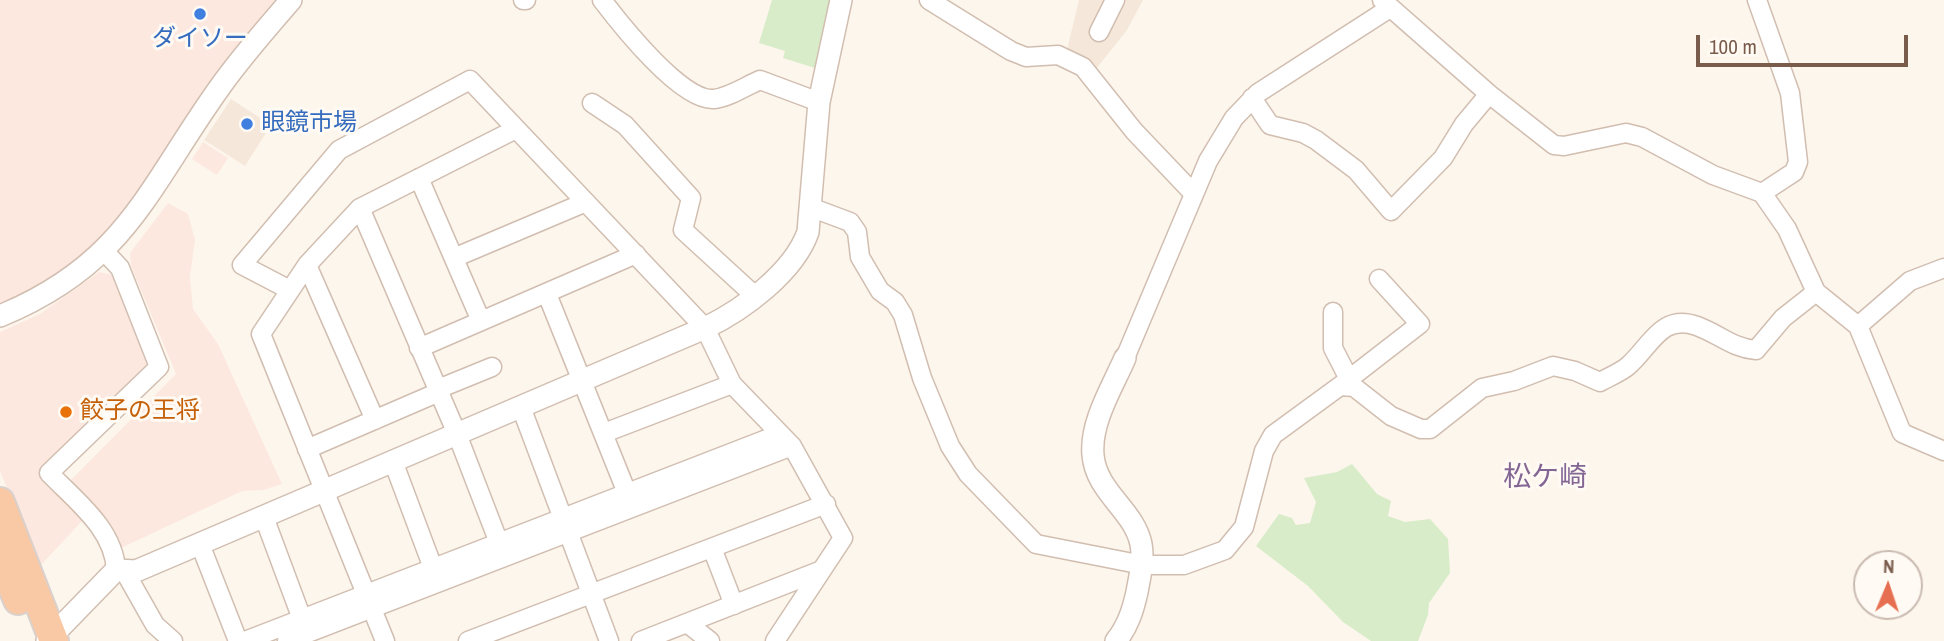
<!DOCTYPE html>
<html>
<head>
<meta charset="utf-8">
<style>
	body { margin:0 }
	#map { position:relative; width:1944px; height:641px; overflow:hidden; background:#fdf6ec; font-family:"Archivo Narrow",sans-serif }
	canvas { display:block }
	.north { position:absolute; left:1853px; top:550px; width:70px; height:70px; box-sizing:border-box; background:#fffaf3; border:2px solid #cabbb1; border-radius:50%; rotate:2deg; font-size:19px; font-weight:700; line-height:28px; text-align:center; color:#7a5c4d }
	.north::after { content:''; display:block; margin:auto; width:24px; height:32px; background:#e76f51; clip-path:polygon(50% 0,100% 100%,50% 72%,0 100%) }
	.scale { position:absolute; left:1696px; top:35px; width:212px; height:32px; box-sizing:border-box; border:4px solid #7a5c4d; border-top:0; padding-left:9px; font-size:21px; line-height:24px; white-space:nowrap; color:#7a5c4d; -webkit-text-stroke:5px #fffaf3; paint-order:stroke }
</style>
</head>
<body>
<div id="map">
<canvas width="1944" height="641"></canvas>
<div class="north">N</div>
<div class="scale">100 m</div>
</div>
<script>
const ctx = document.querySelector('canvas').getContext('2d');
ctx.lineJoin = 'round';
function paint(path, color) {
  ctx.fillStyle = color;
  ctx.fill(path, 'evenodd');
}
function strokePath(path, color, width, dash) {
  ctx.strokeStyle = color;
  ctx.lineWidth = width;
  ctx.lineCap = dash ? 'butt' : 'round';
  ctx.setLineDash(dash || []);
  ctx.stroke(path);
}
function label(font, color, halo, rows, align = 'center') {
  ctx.font = font + ' "Archivo Narrow","Noto Sans JP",sans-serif';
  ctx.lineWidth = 6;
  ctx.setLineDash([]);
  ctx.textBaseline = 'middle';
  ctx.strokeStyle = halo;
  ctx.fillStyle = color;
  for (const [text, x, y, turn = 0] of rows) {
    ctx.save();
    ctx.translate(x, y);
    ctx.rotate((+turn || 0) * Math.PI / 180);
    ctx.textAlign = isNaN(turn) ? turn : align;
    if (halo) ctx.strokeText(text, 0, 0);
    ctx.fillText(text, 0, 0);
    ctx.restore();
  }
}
paint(new Path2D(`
	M 1079,0 L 1143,0 L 1127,30 L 1096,69 L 1066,54 Z
	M 231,99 L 271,125 L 245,166 L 204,140 Z`), '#f5e8da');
paint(new Path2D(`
	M 0,0 L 281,0 L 109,236 L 45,284 L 0,305 Z
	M 203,142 L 228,158 L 217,175 L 192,159 Z
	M 168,203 L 188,214 L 195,240 L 190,277 L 193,309 L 218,344 L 282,484 L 263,490 L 242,491 L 119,549 L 66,485 L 176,374 L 131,266 L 130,253 Z
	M 99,272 L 113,275 L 149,361 L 148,368 L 42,475 L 84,519 L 39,567 L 0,471 L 0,332 L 40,314 Z`), '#fde8e0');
paint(new Path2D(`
	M 772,0 L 835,0 L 815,68 L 783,58 L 785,51 L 759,43 Z
	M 1352,464 L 1377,494 L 1391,501 L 1388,516 L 1405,522 L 1430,519 L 1448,539 L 1450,573 L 1429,603 L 1428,615 L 1418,641 L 1371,641 L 1343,622 L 1308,586 L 1256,546 L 1279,514 L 1292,518 L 1296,525 L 1310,523 L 1316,502 L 1304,478 L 1337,472 Z`), '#d8ecc9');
const minor = new Path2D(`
	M 523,0 L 526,0
	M 602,0 C 621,25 682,102 714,99 C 730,97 746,86 760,80 L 819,102
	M 929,0 L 1011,51 L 1026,57 L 1058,55 L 1083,67 L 1134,131 L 1194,194
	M 1382,0 L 1489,94 L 1554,145 L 1564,146 L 1626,133 L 1642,137 L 1713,175 L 1762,193 L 1787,229 L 1816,292 L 1858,326 L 1902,433 L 1944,451
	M 1757,0 L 1790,93 L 1798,162 L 1794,172 L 1762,193
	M 1099,32 L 1115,0
	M 1252,98 L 1270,125 L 1303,133 L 1316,140 L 1356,170 L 1391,211 L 1443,158 L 1464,124 L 1489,94
	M 592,103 L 625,125 L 691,198 L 683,230 L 755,296
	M 419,178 L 481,321
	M 810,207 L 850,222 L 857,232 L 860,257 L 880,291 L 895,302 L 903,315 L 922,378 L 950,446 L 968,474 L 1036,544 L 1143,565 L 1184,565 L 1225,550 L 1244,527 L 1264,451 L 1273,435 L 1340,386 L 1354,387 L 1391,416 L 1421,429 L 1430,429 L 1482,388 L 1514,381 L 1553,366 L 1575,371 L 1600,382 C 1609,377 1621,372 1628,366 C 1651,346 1661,313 1697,326 C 1719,334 1732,348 1756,350 L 1783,318 L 1816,292
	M 360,208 L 457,434 L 499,543
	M 105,252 L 120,268 L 159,367 L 49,473 C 76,501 114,529 116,570
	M 456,257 L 586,202
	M 307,265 L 375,420
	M 288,289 L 242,265 L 339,150 L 470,80 L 705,328 L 732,384 L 792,446 L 843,538 L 775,641
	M 547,294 L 627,493
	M 1333,312 L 1333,348 L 1349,379
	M 1858,326 L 1910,281 L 1944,268
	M 419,348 L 636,254
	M 1125,358 L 1208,161 L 1234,118 L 1258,93 L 1390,8
	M 1340,386 L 1420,324 L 1379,279
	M 438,389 L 492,367
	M 521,407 L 609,641
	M 604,433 L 732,384
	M 307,449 L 439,392
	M 393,461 L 433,568
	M 264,517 L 302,619
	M 200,544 L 238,641
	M 712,548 L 734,605
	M 125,572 L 155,625 L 173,641
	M 687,623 L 710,641
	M 245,641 L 780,434
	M 287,641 L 792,446
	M 385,641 L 261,334 L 307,265 L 360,208 L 516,129
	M 468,641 L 826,504
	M 641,641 L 822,570`);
const tertiary = new Path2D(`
	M 0,316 C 126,264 147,189 220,87 C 242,56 267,28 291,0
	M 47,641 L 116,570 L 136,571 L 705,328 C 743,310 794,272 808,232 L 819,102 L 841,0
	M 1116,641 C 1128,626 1133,610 1137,592 C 1140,575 1144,561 1141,544 C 1134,510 1096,492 1093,455 C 1090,422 1113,386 1125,358`);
const trunk = new Path2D(`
	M 0,502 L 54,641
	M 0,556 L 18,600`);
strokePath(minor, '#d1beb0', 21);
strokePath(tertiary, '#d1beb0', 24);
strokePath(trunk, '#dad1cd', 32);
strokePath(minor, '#fff', 18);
strokePath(tertiary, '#fff', 21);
strokePath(trunk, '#f9c8a4', 28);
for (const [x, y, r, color] of [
	[200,14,7,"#3f7fe0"],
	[247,124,7,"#3f7fe0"],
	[66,412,7,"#e8710a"]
]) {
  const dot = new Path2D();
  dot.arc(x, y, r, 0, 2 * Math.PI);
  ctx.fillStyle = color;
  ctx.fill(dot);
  strokePath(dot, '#fffaf3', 2.5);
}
label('24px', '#366cbe', '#fffaf3', [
	["ダイソー",200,40],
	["眼鏡市場",261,124,"left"]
]);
label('24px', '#c56008', '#fffaf3', [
	["餃子の王将",80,412]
], 'left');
label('28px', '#846695', '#fffaf3', [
	["松ケ崎",1545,478]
]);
</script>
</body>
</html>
